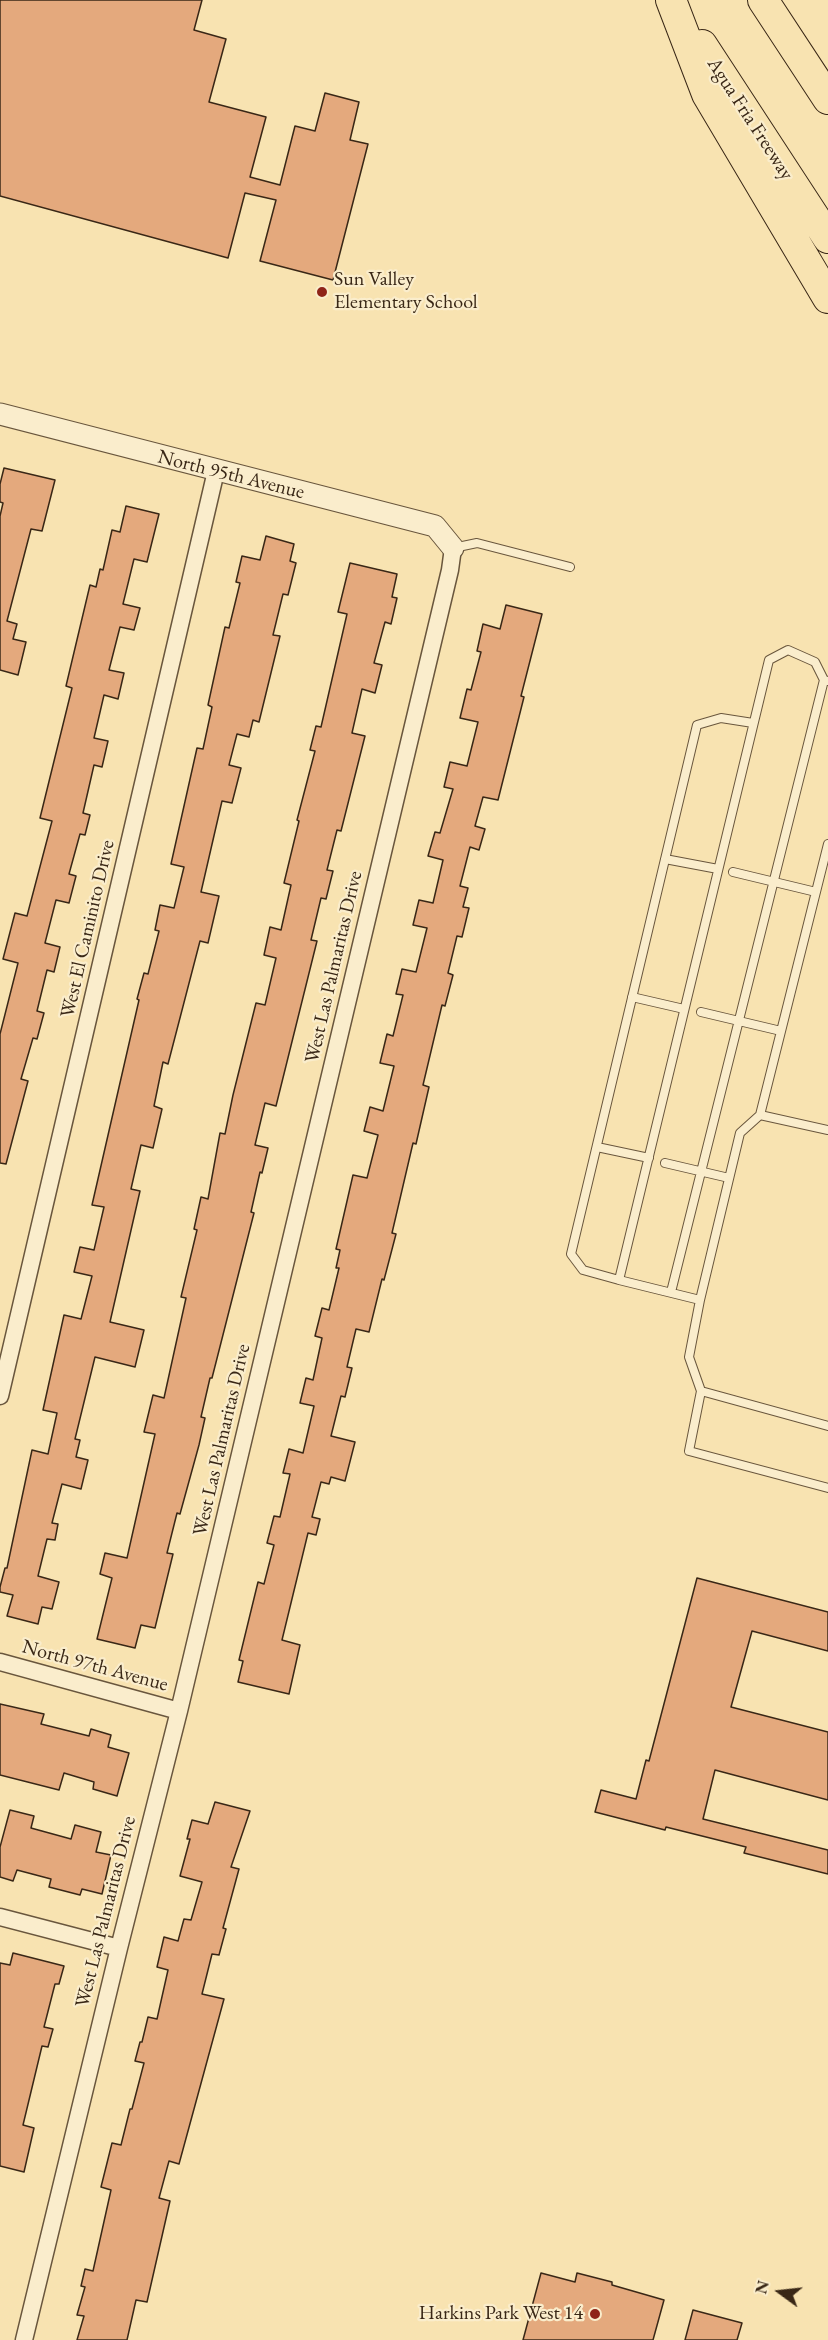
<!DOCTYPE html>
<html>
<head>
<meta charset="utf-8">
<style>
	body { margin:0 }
	#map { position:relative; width:828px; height:2340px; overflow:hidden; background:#f8e3b1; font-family:"EB Garamond",serif }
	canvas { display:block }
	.north { position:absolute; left:750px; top:2262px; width:60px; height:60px; -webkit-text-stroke:4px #faedcc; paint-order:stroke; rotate:285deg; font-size:16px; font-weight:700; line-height:24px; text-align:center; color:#392716 }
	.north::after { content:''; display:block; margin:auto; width:21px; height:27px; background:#392716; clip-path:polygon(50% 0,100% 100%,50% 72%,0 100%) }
</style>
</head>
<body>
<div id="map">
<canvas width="828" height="2340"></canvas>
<div class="north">N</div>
</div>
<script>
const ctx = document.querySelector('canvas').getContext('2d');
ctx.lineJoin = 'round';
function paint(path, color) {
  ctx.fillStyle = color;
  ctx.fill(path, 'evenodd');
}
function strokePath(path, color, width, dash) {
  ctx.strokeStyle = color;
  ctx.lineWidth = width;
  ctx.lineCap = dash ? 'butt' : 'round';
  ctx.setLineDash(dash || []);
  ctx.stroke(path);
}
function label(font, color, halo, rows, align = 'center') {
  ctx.font = font + ' "EB Garamond",serif';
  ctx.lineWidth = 4.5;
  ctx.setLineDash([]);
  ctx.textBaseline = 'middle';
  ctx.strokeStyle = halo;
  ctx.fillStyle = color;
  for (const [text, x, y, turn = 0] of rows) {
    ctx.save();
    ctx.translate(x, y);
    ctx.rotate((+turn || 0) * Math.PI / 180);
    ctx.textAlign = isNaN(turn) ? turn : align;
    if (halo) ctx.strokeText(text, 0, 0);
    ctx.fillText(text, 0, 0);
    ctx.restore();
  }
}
const building = new Path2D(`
	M 0,0 L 202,0 L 194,30 L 226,39 L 209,102 L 266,117 L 250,177 L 280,185 L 295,126 L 315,131 L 325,93 L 359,102 L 350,140 L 368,144 L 333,280 L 260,261 L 276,200 L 245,193 L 228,258 L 0,196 Z
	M 4,468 L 55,480 L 42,531 L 31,529 L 7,621 L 17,624 L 13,639 L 26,642 L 18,675 L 0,670 L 0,516 L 3,503 L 0,502 L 0,484 Z
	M 126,506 L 159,514 L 147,562 L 134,559 L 123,604 L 140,608 L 134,630 L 120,627 L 109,670 L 124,673 L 118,699 L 104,695 L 94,738 L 108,741 L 102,767 L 94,765 L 83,813 L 90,815 L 85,835 L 80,834 L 69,874 L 76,876 L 69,903 L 56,900 L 45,943 L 60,947 L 54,972 L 47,970 L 37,1011 L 44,1013 L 37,1039 L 33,1038 L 21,1079 L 28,1081 L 6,1164 L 0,1163 L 0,1034 L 18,963 L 3,959 L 15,913 L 27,916 L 52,821 L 40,818 L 72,688 L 66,686 L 90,585 L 96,587 L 100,569 L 103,570 L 112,530 L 120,532 Z
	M 266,536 L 294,544 L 290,561 L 296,563 L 288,595 L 283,594 L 273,635 L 280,636 L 259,722 L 253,720 L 249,737 L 237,734 L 229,765 L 241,768 L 232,803 L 222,801 L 201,892 L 219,896 L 208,943 L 200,941 L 168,1064 L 163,1062 L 154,1106 L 162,1109 L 153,1148 L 141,1145 L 131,1189 L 140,1191 L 110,1322 L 144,1330 L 135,1367 L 95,1357 L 75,1439 L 80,1440 L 76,1457 L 88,1460 L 81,1489 L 62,1484 L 52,1523 L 58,1524 L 55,1540 L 47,1539 L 38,1576 L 59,1582 L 52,1609 L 42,1607 L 38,1624 L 7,1616 L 13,1595 L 0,1592 L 0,1587 L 5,1568 L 7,1568 L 32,1450 L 48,1454 L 57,1413 L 43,1410 L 64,1315 L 81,1319 L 92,1276 L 74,1272 L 80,1247 L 94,1250 L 104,1207 L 92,1205 L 139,1000 L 137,999 L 144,973 L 148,974 L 159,931 L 155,930 L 160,905 L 174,908 L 184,867 L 171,864 L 197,748 L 203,749 L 212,707 L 208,705 L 225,627 L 229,628 L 240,583 L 236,582 L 242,556 L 260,560 Z
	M 350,563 L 397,574 L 392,597 L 397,598 L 391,624 L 385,622 L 374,663 L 382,665 L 375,693 L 362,689 L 352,733 L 365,736 L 341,831 L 337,830 L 327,870 L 333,871 L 326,899 L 321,898 L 311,940 L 317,941 L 276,1106 L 265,1103 L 255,1145 L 268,1148 L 262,1173 L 260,1172 L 251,1212 L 254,1213 L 212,1378 L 210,1378 L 201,1417 L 205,1418 L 199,1445 L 180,1514 L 177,1513 L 167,1553 L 173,1554 L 155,1628 L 141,1625 L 135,1648 L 97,1639 L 112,1578 L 100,1574 L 105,1553 L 127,1558 L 155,1434 L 144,1432 L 153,1395 L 164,1398 L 186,1298 L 181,1297 L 197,1230 L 194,1229 L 201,1197 L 208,1199 L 220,1133 L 225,1134 L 233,1095 L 256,1003 L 265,1005 L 276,958 L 264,955 L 270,927 L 281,930 L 291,885 L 284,883 L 299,821 L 297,820 L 315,751 L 310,750 L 316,726 L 321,727 L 347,614 L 338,612 Z
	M 506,605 L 542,614 L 521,696 L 524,697 L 498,800 L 483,797 L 475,826 L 485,829 L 479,850 L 470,847 L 460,886 L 468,888 L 463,907 L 469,908 L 462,937 L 457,936 L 448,973 L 453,975 L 445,1006 L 442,1005 L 423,1085 L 429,1087 L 416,1144 L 413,1143 L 392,1233 L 396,1234 L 384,1280 L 382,1279 L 369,1332 L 356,1329 L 347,1367 L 352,1368 L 345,1397 L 341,1396 L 331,1436 L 355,1442 L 345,1481 L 331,1477 L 329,1484 L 321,1482 L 312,1517 L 320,1519 L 316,1535 L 308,1533 L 282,1640 L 300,1645 L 289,1694 L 238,1682 L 243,1661 L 239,1660 L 258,1582 L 264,1584 L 274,1545 L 267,1543 L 274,1516 L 280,1517 L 290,1474 L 283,1473 L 289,1449 L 303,1453 L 314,1406 L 300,1403 L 306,1378 L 313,1380 L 322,1338 L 315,1336 L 322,1308 L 329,1310 L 339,1268 L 336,1268 L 340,1250 L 336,1249 L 353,1175 L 367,1178 L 378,1135 L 364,1131 L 370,1107 L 383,1111 L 394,1066 L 380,1063 L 387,1034 L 393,1036 L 403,995 L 396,994 L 402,969 L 416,972 L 427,928 L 413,925 L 419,900 L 433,903 L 443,860 L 428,856 L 435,832 L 440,833 L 453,789 L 444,787 L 450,762 L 467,766 L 478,722 L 460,718 L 467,689 L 471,690 L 481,652 L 477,651 L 483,624 L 500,629 Z
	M 697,1578 L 828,1612 L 828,1651 L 752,1631 L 731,1707 L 828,1732 L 828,1800 L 715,1770 L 703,1819 L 828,1850 L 828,1874 L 744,1853 L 746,1847 L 666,1827 L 665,1830 L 595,1812 L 601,1790 L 636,1799 L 646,1760 L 649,1761 Z
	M 0,1704 L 44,1714 L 41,1724 L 89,1736 L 91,1729 L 111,1735 L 108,1747 L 129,1753 L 117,1796 L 93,1789 L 94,1782 L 64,1773 L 59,1790 L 0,1775 Z
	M 215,1802 L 250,1811 L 231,1867 L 239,1869 L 223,1928 L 226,1929 L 219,1955 L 212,1954 L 202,1994 L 224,1999 L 179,2164 L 169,2161 L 159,2198 L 170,2201 L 147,2302 L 136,2300 L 127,2340 L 77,2340 L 84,2316 L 77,2315 L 85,2287 L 81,2286 L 85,2269 L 93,2271 L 111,2190 L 101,2187 L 112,2143 L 121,2145 L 130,2109 L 132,2109 L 144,2063 L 135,2061 L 140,2042 L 142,2042 L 148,2017 L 157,2019 L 168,1970 L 157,1967 L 164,1937 L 178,1941 L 184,1919 L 191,1920 L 202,1882 L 180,1876 L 190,1839 L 187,1839 L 192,1820 L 208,1824 Z
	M 10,1810 L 34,1816 L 31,1828 L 71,1839 L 75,1825 L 101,1832 L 96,1852 L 111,1855 L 102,1894 L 82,1889 L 80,1895 L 49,1887 L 51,1879 L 17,1870 L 13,1881 L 0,1877 L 0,1847 Z
	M 13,1953 L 64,1966 L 59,1984 L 55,1984 L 44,2027 L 53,2029 L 48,2047 L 42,2046 L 23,2125 L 34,2128 L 24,2172 L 0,2166 L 0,1963 L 10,1965 Z
	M 541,2273 L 575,2282 L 577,2273 L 612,2282 L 612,2285 L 664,2300 L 653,2340 L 523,2340 Z
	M 693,2310 L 742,2323 L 737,2340 L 685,2340 Z`);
paint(building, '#e4a97d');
strokePath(building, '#392716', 1.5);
const service = new Path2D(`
	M 453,548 L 477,543 L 570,567
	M 753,723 L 721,718 L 697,725 L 571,1254 L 583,1270 L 619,1280 C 669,1073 719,867 769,660 L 788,650 L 815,662 L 824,680 L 828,681
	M 665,859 L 718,869
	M 733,872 L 816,892
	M 632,997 L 684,1009
	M 701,1012 L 781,1031
	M 760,1115 L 828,844
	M 597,1147 L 649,1158
	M 665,1163 L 729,1178
	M 619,1280 L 700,1300 L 740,1133 L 760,1115 L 828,1130
	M 671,1292 L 824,680
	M 700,1300 L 689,1357 L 701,1391 L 689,1451 L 828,1488
	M 701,1391 L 828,1426`);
const minor = new Path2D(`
	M 0,1396 L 216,471
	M 0,1662 L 179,1711
	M 0,1917 L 119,1948
	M 24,2340 L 119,1948 L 179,1711 L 450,570 L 453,548`);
const tertiary = new Path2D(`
	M 0,414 L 435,526 L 453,548`);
const motorway = new Path2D(`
	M 671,0 L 707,94 L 828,298
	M 763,0 L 828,99
	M 702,45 L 828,238`);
strokePath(service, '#69563d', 10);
strokePath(minor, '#69563d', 19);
strokePath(tertiary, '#69563d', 23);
strokePath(motorway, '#392716', 32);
strokePath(service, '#faedcc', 8);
strokePath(minor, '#faedcc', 16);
strokePath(tertiary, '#faedcc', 21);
strokePath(motorway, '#f8e3b1', 30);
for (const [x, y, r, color] of [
	[322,292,6,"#8f2418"],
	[595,2314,6,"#8f2418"]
]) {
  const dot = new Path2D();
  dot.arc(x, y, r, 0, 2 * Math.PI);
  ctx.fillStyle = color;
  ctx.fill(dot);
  strokePath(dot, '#faedcc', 2);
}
label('20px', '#392716', '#faedcc', [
	["Agua Fria Freeway",750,119,57],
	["North 95th Avenue",231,475,14],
	["West El Caminito Drive",88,929,-77],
	["West Las Palmaritas Drive",334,967,-77],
	["West Las Palmaritas Drive",222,1440,-77],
	["North 97th Avenue",95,1666,15],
	["West Las Palmaritas Drive",106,1912,-76]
]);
label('20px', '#392716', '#faedcc', [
	["Sun Valley",334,280],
	["Elementary School",334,303],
	["Harkins Park West 14",583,2314,"right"]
], 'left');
</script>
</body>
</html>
